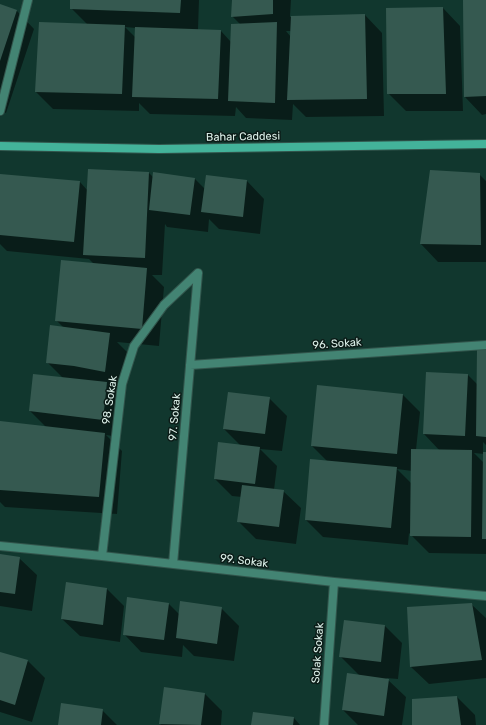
<!DOCTYPE html>
<html>
<head>
<meta charset="utf-8">
<style>
	body { margin:0 }
	canvas { display:block; background:#11372e }
</style>
</head>
<body>
<canvas width="486" height="725"></canvas>
<script>
const ctx = document.querySelector('canvas').getContext('2d');
ctx.lineJoin = 'round';
function paint(path, color) {
  ctx.fillStyle = color;
  ctx.fill(path, 'evenodd');
}
function strokePath(path, color, width, dash) {
  ctx.strokeStyle = color;
  ctx.lineWidth = width;
  ctx.lineCap = dash ? 'butt' : 'round';
  ctx.setLineDash(dash || []);
  ctx.stroke(path);
}
function label(font, color, halo, rows, align = 'center') {
  ctx.font = font + ' Rubik,sans-serif';
  ctx.lineWidth = 3;
  ctx.setLineDash([]);
  ctx.textBaseline = 'middle';
  ctx.strokeStyle = halo;
  ctx.fillStyle = color;
  for (const [text, x, y, turn = 0] of rows) {
    ctx.save();
    ctx.translate(x, y);
    ctx.rotate((+turn || 0) * Math.PI / 180);
    ctx.textAlign = isNaN(turn) ? turn : align;
    if (halo) ctx.strokeText(text, 0, 0);
    ctx.fillText(text, 0, 0);
    ctx.restore();
  }
}
paint(new Path2D(`
	M 71,0 L 199,0 L 198,30 L 221,31 L 231,42 L 241,25 L 232,16 L 233,0 L 291,0 L 290,17 L 365,15 L 382,33 L 384,116 L 306,117 L 293,104 L 292,120 L 246,118 L 236,107 L 235,116 L 150,114 L 139,103 L 139,111 L 53,109 L 36,92 L 88,25 L 71,8 ZM 125,27 L 136,28 L 136,38 ZM 286,31 L 291,31 L 291,37 Z
	M 464,0 L 486,0 L 486,114 L 482,115 L 465,97 Z
	M 0,5 L 17,11 L 34,29 L 6,113 L 0,111 Z
	M 443,8 L 460,26 L 463,111 L 406,111 L 388,93 Z
	M 431,171 L 479,174 L 486,181 L 486,262 L 438,262 L 421,244 Z
	M 149,173 L 154,178 L 195,179 L 205,189 L 247,181 L 264,199 L 260,234 L 219,229 L 209,219 L 208,232 L 167,227 L 165,224 L 162,275 L 152,275 L 164,287 L 159,346 L 117,342 L 127,352 L 122,389 L 110,387 L 124,401 L 120,437 L 106,435 L 122,451 L 117,514 L 5,507 L 0,502 L 0,422 L 46,427 L 30,411 L 63,378 L 47,362 L 64,328 L 56,320 L 94,264 L 89,259 L 7,251 L 0,244 L 0,175 L 80,182 L 88,191 Z
	M 486,351 L 486,445 L 483,442 L 483,453 L 486,453 L 486,554 L 429,553 L 409,533 L 408,545 L 323,537 L 306,520 L 328,462 L 312,446 L 402,394 L 420,412 L 416,450 L 440,451 L 424,434 L 468,375 L 478,385 ZM 474,453 L 484,454 L 484,463 ZM 397,469 L 412,471 L 412,484 Z
	M 269,398 L 287,416 L 282,451 L 260,449 L 277,466 L 274,490 L 283,491 L 301,508 L 296,544 L 256,539 L 238,521 L 242,497 L 232,496 L 215,479 L 241,446 L 224,429 Z
	M 0,555 L 19,558 L 37,575 L 32,611 L 0,606 Z
	M 107,589 L 124,606 L 120,642 L 80,636 L 62,619 Z
	M 169,604 L 180,615 L 221,608 L 239,626 L 234,661 L 194,656 L 183,645 L 182,657 L 141,652 L 124,634 Z
	M 471,604 L 486,618 L 486,678 L 429,684 L 411,667 L 408,608 Z
	M 345,621 L 385,626 L 402,643 L 398,679 L 386,678 L 406,697 L 402,725 L 358,725 L 343,710 L 360,676 L 340,656 Z
	M 0,653 L 28,661 L 45,678 L 32,722 L 0,712 Z
	M 205,694 L 222,711 L 221,725 L 161,725 L 160,724 Z
	M 457,697 L 475,715 L 476,725 L 413,725 Z
	M 102,710 L 117,725 L 59,725 Z
	M 254,713 L 294,718 L 300,725 L 252,725 Z`), '#0007');
paint(new Path2D(`
	M 70,0 L 181,0 L 180,13 L 70,9 Z
	M 232,0 L 273,0 L 273,14 L 231,17 Z
	M 463,0 L 486,0 L 486,96 L 464,97 Z
	M 0,4 L 17,10 L 0,61 Z
	M 443,7 L 446,94 L 387,94 L 386,8 Z
	M 365,14 L 367,99 L 287,100 L 291,16 Z
	M 39,22 L 125,25 L 122,94 L 35,92 Z
	M 277,22 L 275,103 L 228,101 L 231,24 Z
	M 135,27 L 221,30 L 218,99 L 132,97 Z
	M 88,169 L 149,172 L 145,258 L 83,255 Z
	M 430,170 L 480,173 L 481,245 L 420,244 Z
	M 153,172 L 195,178 L 190,215 L 149,210 Z
	M 0,174 L 80,181 L 74,242 L 0,235 Z
	M 206,175 L 247,180 L 243,217 L 201,212 Z
	M 61,260 L 147,268 L 142,329 L 55,321 Z
	M 50,325 L 110,333 L 105,372 L 74,366 L 46,363 Z
	M 477,350 L 486,350 L 486,437 L 476,436 Z
	M 426,372 L 468,374 L 465,436 L 423,434 Z
	M 33,374 L 107,382 L 103,420 L 29,411 Z
	M 317,385 L 403,394 L 397,454 L 311,446 Z
	M 228,392 L 270,397 L 265,434 L 223,429 Z
	M 0,421 L 105,433 L 99,497 L 0,490 Z
	M 218,442 L 260,447 L 255,484 L 214,479 Z
	M 411,449 L 472,450 L 471,537 L 410,536 Z
	M 483,452 L 486,452 L 486,539 L 482,539 Z
	M 310,459 L 397,467 L 391,528 L 305,520 Z
	M 242,485 L 284,490 L 279,527 L 237,522 Z
	M 0,554 L 20,557 L 15,594 L 0,592 Z
	M 66,582 L 107,588 L 103,625 L 61,619 Z
	M 127,597 L 169,603 L 164,640 L 123,635 Z
	M 180,601 L 222,607 L 217,644 L 176,638 Z
	M 472,603 L 482,660 L 410,667 L 407,607 Z
	M 344,620 L 385,625 L 381,662 L 339,657 Z
	M 0,652 L 28,660 L 15,705 L 0,700 Z
	M 347,673 L 389,679 L 384,716 L 342,710 Z
	M 164,687 L 205,693 L 201,725 L 159,724 Z
	M 457,696 L 461,725 L 412,725 L 412,699 Z
	M 61,703 L 103,709 L 101,725 L 58,725 Z
	M 253,712 L 294,717 L 293,725 L 251,725 Z`), '#355950');
const street = new Path2D(`
	M 0,111 L 28,0
	M 190,365 L 486,345
	M 0,546 L 102,556 L 334,582 L 486,596
	M 102,556 L 122,384 L 134,346 L 164,305 L 198,273
	M 173,564 L 198,273
	M 324,725 L 334,582`);
const secondary = new Path2D(`
	M 0,146 L 159,149 L 486,144`);
strokePath(street, '#32554c', 10);
strokePath(secondary, '#32554c', 10);
strokePath(street, '#438473', 8);
strokePath(secondary, '#43b39a', 8);
label('11px', '#ddf1ea', '#0b1b17', [
	["Bahar Caddesi",243,137,-1],
	["96. Sokak",337,344,-4],
	["98. Sokak",110,400,-81],
	["97. Sokak",175,417,-85],
	["99. Sokak",244,561,7],
	["Solak Sokak",318,653,-86]
]);
</script>
</body>
</html>
